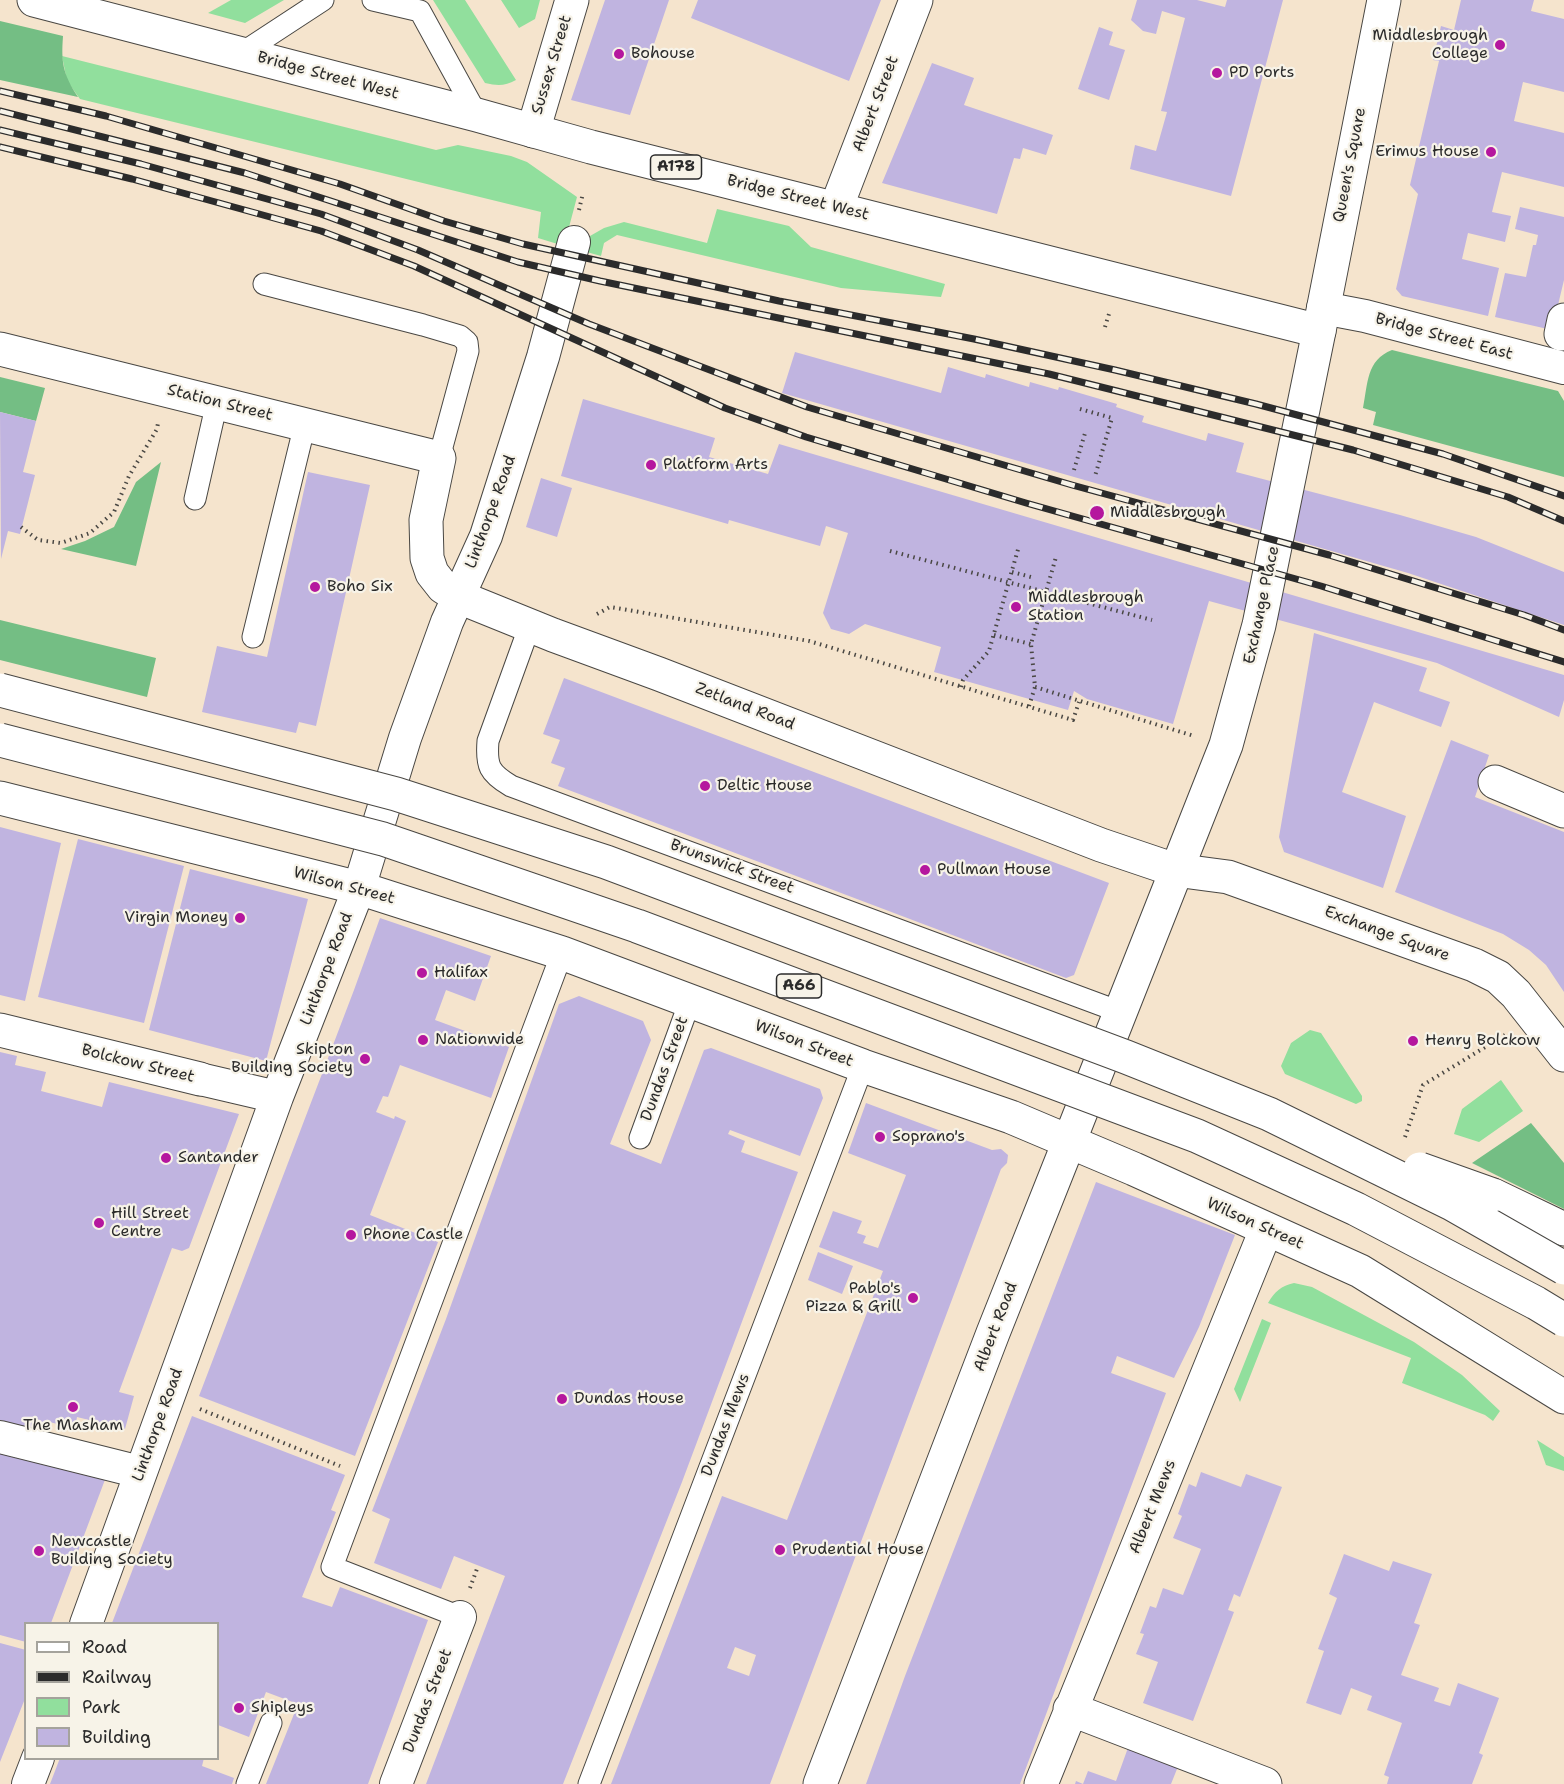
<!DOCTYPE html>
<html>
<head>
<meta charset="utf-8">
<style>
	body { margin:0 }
	#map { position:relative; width:1564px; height:1784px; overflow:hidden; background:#f5e4cd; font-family:"Shantell Sans",sans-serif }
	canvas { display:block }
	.legend { position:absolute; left:24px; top:1622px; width:195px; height:138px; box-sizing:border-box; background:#f7f3e8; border:2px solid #a5a39c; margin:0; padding:8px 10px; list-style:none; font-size:18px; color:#2b2b2b }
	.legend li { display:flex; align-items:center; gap:12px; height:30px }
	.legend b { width:30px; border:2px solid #a5a39c }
</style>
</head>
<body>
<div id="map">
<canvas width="1564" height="1784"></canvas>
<ul class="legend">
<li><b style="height:8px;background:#fff"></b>Road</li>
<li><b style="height:8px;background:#2b2b2b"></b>Railway</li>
<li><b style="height:16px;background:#91df9d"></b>Park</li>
<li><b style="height:16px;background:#c0b4e0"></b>Building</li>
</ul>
</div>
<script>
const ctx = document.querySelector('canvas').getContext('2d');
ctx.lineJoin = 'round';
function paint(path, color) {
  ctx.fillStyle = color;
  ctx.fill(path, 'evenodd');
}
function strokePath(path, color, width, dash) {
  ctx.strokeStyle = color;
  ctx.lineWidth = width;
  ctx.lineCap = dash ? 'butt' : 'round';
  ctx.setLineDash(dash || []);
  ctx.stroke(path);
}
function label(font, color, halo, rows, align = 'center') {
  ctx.font = font + ' "Shantell Sans",sans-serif';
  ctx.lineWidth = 4.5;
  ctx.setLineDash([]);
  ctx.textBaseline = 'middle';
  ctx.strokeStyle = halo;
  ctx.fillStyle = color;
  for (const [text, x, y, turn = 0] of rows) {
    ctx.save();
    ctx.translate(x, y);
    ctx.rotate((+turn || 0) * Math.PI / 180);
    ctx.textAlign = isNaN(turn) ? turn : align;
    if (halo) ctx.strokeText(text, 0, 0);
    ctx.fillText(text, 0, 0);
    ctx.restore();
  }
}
paint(new Path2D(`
	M 231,0 L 284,0 L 245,23 L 208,13 Z
	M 433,0 L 465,0 L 516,80 C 505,86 498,86 485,83 Z
	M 501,0 L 540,0 L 535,19 L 519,28 Z
	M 62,56 L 436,150 L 458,145 L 511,156 L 527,162 L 577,197 L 564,246 L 538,238 L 541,212 L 80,99 L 67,81 Z
	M 717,209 L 789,226 L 811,247 L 945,284 L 941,297 L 841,288 L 617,235 L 604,243 L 601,256 L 583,251 L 590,236 L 604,228 L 624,222 L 707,243 Z
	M 1310,1030 L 1321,1033 L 1362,1096 L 1362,1101 L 1356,1104 L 1285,1074 L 1281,1066 L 1291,1043 Z
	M 1501,1080 L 1523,1111 L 1479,1142 L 1454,1134 L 1462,1109 Z
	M 1294,1283 L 1312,1287 L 1414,1342 L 1462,1375 L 1500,1411 L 1493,1421 L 1485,1415 L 1402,1383 L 1411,1358 L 1268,1303 C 1275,1291 1281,1286 1294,1283 Z
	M 1262,1319 L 1271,1323 L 1240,1402 L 1234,1389 Z
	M 1537,1440 L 1564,1457 L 1564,1471 L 1546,1465 Z`), '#91df9d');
paint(new Path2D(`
	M 0,21 L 63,36 C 61,63 63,74 78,97 L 0,80 Z
	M 1392,350 L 1558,391 L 1564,401 L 1564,477 L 1373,425 L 1376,412 L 1363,408 C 1368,384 1366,360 1392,350 Z
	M 0,377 L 45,388 L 36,421 L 0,412 Z
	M 161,462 L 136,566 L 61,549 L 85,541 L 114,527 L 136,482 Z
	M 0,620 L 156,658 L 147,697 L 0,660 Z
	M 1531,1123 L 1564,1163 L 1564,1209 L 1472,1163 Z`), '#74be84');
paint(new Path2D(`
	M 605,0 L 669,0 L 630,115 L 571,100 Z
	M 698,0 L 881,0 L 849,81 L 691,18 Z
	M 1137,0 L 1197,0 L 1225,7 L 1227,0 L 1283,0 L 1231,196 L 1130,169 L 1135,145 L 1156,151 L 1167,112 L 1161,111 L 1185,18 L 1162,11 L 1156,34 L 1143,31 L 1131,20 Z
	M 1461,0 L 1534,0 L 1531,11 L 1564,19 L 1564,92 L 1523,82 L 1514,121 L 1564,133 L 1564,187 L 1502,172 L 1492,212 L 1511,216 L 1505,242 L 1468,233 L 1462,259 L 1499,268 L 1488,316 L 1402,296 L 1396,289 L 1418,194 L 1410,185 L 1439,61 L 1433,60 L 1441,26 L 1454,30 Z
	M 1099,27 L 1113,32 L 1109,45 L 1125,50 L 1109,100 L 1078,89 Z
	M 932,63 L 974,78 L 964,105 L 1053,135 L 1046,155 L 1023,148 L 1020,159 L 1014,158 L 997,214 L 882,183 Z
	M 1520,207 L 1564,217 L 1564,280 L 1552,330 L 1495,317 L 1505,273 L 1526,277 L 1533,245 L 1536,245 L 1538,235 L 1515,229 Z
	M 795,352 L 941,393 L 948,367 L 985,378 L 986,374 L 1029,387 L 1030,382 L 1058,390 L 1059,387 L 1117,404 L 1116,407 L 1144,416 L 1142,422 L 1206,441 L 1208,433 L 1244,443 L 1236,472 L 1400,515 L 1476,537 L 1564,572 L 1564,625 L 1408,573 L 782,393 Z
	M 583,399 L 715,438 L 709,457 L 768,474 L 779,444 L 1564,675 L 1564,700 L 1559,717 L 1437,663 L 1209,601 L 1173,724 L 1087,699 L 1074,691 L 1068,710 L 934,672 L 941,647 L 865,624 L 849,634 L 831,629 L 823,613 L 848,533 L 826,526 L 820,546 L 729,520 L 728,524 L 561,476 Z
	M 0,412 L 36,421 L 23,472 L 35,475 L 20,534 L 8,531 L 1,559 Z
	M 308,472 L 370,485 L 316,726 L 299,722 L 296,733 L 202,712 L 217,646 L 267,657 Z
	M 541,478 L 572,488 L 557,537 L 526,527 Z
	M 1314,633 L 1427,668 L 1419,691 L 1450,702 L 1441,727 L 1374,702 L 1342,792 L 1406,816 L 1383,888 L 1284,852 L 1279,837 Z
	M 564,678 L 1109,883 L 1074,975 L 1066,978 L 558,786 L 565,768 L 551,763 L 560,740 L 543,734 Z
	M 1451,740 L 1489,755 L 1475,797 L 1564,832 L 1564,992 L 1546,965 L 1529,950 L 1503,934 L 1395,892 Z
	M 0,827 L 61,843 L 25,1001 L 0,995 Z
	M 78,839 L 184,866 L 144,1023 L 38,997 Z
	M 190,869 L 308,899 L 266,1061 L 149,1030 Z
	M 380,918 L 491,956 L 475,1001 L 446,990 L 435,1020 L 509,1047 L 491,1098 L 400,1065 L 388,1097 L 383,1096 L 376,1112 L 394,1119 L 395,1116 L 406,1121 L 370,1215 L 438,1242 L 355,1456 L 199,1396 L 354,990 Z
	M 579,996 L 643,1021 L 651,1040 L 610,1144 L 661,1164 L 704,1050 L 711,1048 L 820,1089 L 823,1098 L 800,1156 L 730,1130 L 728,1134 L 745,1141 L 741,1152 L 798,1172 L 682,1482 L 563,1784 L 426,1784 L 505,1576 L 454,1556 L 441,1589 L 374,1563 L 390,1519 L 372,1511 L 446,1319 L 559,1004 Z
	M 0,1052 L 17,1056 L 15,1065 L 46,1072 L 41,1091 L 102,1107 L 109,1082 L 239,1114 L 189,1248 L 182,1251 L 172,1248 L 119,1392 L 134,1396 L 125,1429 L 77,1417 L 75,1428 L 49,1422 L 47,1432 L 0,1420 Z
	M 866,1103 L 992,1150 L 1001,1149 L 1008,1155 L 1007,1163 L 1001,1169 L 770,1784 L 611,1784 L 722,1496 L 787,1520 L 883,1271 L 819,1247 L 833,1211 L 862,1221 L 857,1233 L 866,1236 L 863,1243 L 878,1248 L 906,1175 L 848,1153 ZM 735,1647 L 756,1655 L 749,1676 L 727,1668 Z
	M 1096,1182 L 1235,1235 L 1199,1327 L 1174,1378 L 1117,1356 L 1111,1373 L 1166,1393 L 1020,1784 L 866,1784 L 905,1676 Z
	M 818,1252 L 853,1266 L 842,1294 L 808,1280 Z
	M 192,1416 L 345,1475 L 331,1510 L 336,1512 L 302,1597 L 332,1607 L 340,1587 L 428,1620 L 368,1784 L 266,1784 L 298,1704 L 266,1692 L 249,1737 L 218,1725 L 218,1623 L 112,1623 Z
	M 0,1450 L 106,1477 L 51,1623 L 26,1623 L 26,1642 L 0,1635 Z
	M 1201,1472 L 1241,1487 L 1246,1474 L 1282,1487 L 1240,1597 L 1234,1594 L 1228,1610 L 1234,1612 L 1193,1721 L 1143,1703 L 1158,1662 L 1136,1654 L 1144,1634 L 1140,1633 L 1150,1606 L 1156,1608 L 1163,1588 L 1183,1595 L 1201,1549 L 1173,1538 L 1182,1516 L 1178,1514 L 1189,1484 L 1196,1487 Z
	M 1344,1554 L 1389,1571 L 1393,1561 L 1432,1574 L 1414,1623 L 1420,1625 L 1401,1675 L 1439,1688 L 1434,1701 L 1450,1706 L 1458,1683 L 1499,1698 L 1479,1753 L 1483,1755 L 1472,1784 L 1387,1784 L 1389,1777 L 1384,1775 L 1402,1723 L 1367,1710 L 1372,1696 L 1351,1688 L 1341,1715 L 1306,1703 L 1324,1651 L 1318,1649 L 1337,1598 L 1329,1594 Z
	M 0,1643 L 26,1650 L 26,1696 L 0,1762 Z
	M 1129,1745 L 1179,1764 L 1171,1784 L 1075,1784 L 1076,1781 L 1083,1784 L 1088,1771 L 1116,1781 Z
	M 60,1758 L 204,1758 L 202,1766 L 234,1778 L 232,1784 L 50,1784 Z`), '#c0b4e0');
const service = new Path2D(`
	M 373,0 L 420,11 L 477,115
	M 242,53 L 323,0
	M 264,284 L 423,325 L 460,336 L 467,342 L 468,351 L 439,458
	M 195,499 L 217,402
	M 530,625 L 488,741 C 486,766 489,773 511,786 L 1120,1012
	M 253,637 L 305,424
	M 640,1138 L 690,1001
	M 460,1617 L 332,1567 L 562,953
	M 247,1784 L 271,1723
	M 589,1784 L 863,1066`);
const pedestrian = new Path2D(`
	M 1323,308 L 1365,316 L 1564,368
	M 200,1079 L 277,1097
	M 0,1437 L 140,1472
	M 86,1624 L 277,1097 L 359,888 L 405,738 L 447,622 L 486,536 L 543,357 L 574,242
	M 28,1784 L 38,1758
	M 396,1784 L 460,1617`);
const minor = new Path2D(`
	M 533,131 L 572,0
	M 836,208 L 916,0
	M 1561,334 L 1564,320
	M 0,349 L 439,458 L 426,520 L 427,558 L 432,573 L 443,587 L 459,597 L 553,635 L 659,674 L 1101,845 L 1175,870 L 1228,877 L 1474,965 L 1498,977 L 1516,994 L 1564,1055
	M 1495,782 L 1564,811
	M 0,1030 L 200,1079
	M 1070,1709 L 1265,1784
	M 820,1784 L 993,1333 L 1069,1142
	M 1041,1784 L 1266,1230`);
const tertiary = new Path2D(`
	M 0,798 L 359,888 L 562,953 L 863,1066 L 1011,1117 L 1134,1169 L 1360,1271 L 1564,1397
	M 1069,1142 L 1226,745 L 1259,625 L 1319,331`);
const primary = new Path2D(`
	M 34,0 L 477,115 L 591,147 L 1319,331 L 1384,0`);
const trunk = new Path2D(`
	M 1493,1195 L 1564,1229`);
strokePath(service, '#494743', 23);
strokePath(pedestrian, '#494743', 34);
strokePath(minor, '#494743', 35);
strokePath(tertiary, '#494743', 35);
strokePath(primary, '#494743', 35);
strokePath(trunk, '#494743', 35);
strokePath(new Path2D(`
	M 579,210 L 583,193
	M 1105,327 L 1109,314
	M 1080,409 L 1112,418 L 1095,476
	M 1074,470 L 1086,430
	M 21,527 L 38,540 L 61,543 L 90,533 L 114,512 L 129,476 L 157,429 L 158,423
	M 890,551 L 1152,620
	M 1012,572 L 1031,577
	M 597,614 L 610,607 L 809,641 L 1073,720 L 1079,702
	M 994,635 L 1031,644
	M 961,687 L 963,680 L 989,651 L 1019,546
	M 1035,687 L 1194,736
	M 1029,706 L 1035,687 L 1031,644 L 1056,557
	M 1405,1137 L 1423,1085 L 1505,1035
	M 200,1409 L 340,1466
	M 470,1588 L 478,1566`), '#494743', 4, [1.5, 4.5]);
strokePath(service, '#fff', 21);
strokePath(pedestrian, '#fff', 32);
strokePath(minor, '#fff', 33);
strokePath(tertiary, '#fff', 33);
strokePath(primary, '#fff', 33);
strokePath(trunk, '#fff', 33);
const rail = new Path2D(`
	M 0,91 L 106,116 L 340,184 L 444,221 L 523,244 L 779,301 L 974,339 L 1115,370 L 1256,404 L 1443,454 L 1564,496
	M 0,111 L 245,173 L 518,262 L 600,281 L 1049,374 L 1353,450 L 1508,497 L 1564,521
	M 0,130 L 141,164 L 321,214 L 418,250 L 589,324 L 807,407 L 1072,485 L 1329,555 L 1524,615 L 1564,630
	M 0,147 L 132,179 L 321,231 L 414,266 L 725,408 L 806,437 L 1026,503 L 1321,586 L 1564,662`);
strokePath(rail, '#2b2b2b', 7);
strokePath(rail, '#f7f3e8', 4.5, [14]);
const trunkBridge = new Path2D(`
	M 0,690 L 396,794 L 606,862 L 1126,1057 L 1269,1114 L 1452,1204 L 1564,1268
	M 0,740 L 383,839 L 637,926 L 1197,1136 L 1356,1209 L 1536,1303 L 1564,1320
	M 1420,1169 L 1493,1195`);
strokePath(trunkBridge, '#494743', 35, []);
strokePath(trunkBridge, '#fff', 33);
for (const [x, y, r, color] of [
	[1500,45,6,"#b5179e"],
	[619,54,6,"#b5179e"],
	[1217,73,6,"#b5179e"],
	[1491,152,6,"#b5179e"],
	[651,465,6,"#b5179e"],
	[1097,513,8,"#b5179e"],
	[315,587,6,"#b5179e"],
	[1016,607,6,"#b5179e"],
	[705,786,6,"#b5179e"],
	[925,870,6,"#b5179e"],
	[240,918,6,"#b5179e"],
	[422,973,6,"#b5179e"],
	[423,1040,6,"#b5179e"],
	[1413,1041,6,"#b5179e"],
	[365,1059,6,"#b5179e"],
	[880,1137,6,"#b5179e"],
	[166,1158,6,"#b5179e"],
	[99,1223,6,"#b5179e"],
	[351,1235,6,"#b5179e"],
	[913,1298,6,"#b5179e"],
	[562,1399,6,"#b5179e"],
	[73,1407,6,"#b5179e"],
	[780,1550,6,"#b5179e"],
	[39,1551,6,"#b5179e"],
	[239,1708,6,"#b5179e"]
]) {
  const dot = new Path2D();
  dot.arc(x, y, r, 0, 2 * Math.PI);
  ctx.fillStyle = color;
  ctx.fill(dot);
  strokePath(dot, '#f7f3e8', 2);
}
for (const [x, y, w] of [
	[676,167,51],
	[799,986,45]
]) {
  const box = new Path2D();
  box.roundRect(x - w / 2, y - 12, w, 24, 4.5);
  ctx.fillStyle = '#f7f3e8';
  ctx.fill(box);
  strokePath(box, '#2b2b2b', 1.5);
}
label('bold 15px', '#2b2b2b', null, [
	["A178",676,167],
	["A66",799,986]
]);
label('16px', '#2b2b2b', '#f7f3e8', [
	["Middlesbrough",1488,36,"right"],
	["College",1488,54,"right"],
	["Bohouse",631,54],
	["PD Ports",1229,73],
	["Erimus House",1479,152,"right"],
	["Platform Arts",663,465],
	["Middlesbrough",1110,513],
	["Boho Six",327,587],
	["Middlesbrough",1028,598],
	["Station",1028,616],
	["Deltic House",717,786],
	["Pullman House",937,870],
	["Virgin Money",228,918,"right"],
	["Halifax",434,973],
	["Nationwide",435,1040],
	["Henry Bolckow",1425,1041],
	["Skipton",353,1050,"right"],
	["Building Society",353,1068,"right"],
	["Soprano's",892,1137],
	["Santander",178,1158],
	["Hill Street",111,1214],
	["Centre",111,1232],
	["Phone Castle",363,1235],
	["Pablo's",901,1289,"right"],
	["Pizza & Grill",901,1307,"right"],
	["Dundas House",574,1399],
	["The Masham",73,1426,"center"],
	["Newcastle",51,1542],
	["Building Society",51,1560],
	["Prudential House",792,1550],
	["Shipleys",251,1708]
], 'left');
label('16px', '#2b2b2b', '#f7f3e8', [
	["Sussex Street",552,65,-73],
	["Bridge Street West",328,76,15],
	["Albert Street",876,104,-69],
	["Queen's Square",1350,165,-79],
	["Bridge Street West",798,198,14],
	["Bridge Street East",1444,337,15],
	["Station Street",220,403,14],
	["Linthorpe Road",491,512,-70],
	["Exchange Place",1262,605,-78],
	["Zetland Road",745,707,21],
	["Brunswick Street",732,867,20],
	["Wilson Street",344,886,15],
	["Exchange Square",1387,934,20],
	["Linthorpe Road",327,969,-69],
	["Wilson Street",804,1044,21],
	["Bolckow Street",138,1064,14],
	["Dundas Street",665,1069,-70],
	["Wilson Street",1255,1224,24],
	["Albert Road",996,1327,-69],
	["Linthorpe Road",158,1425,-70],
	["Dundas Mews",726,1425,-69],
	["Albert Mews",1153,1507,-68],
	["Dundas Street",428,1701,-69]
]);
</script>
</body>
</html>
